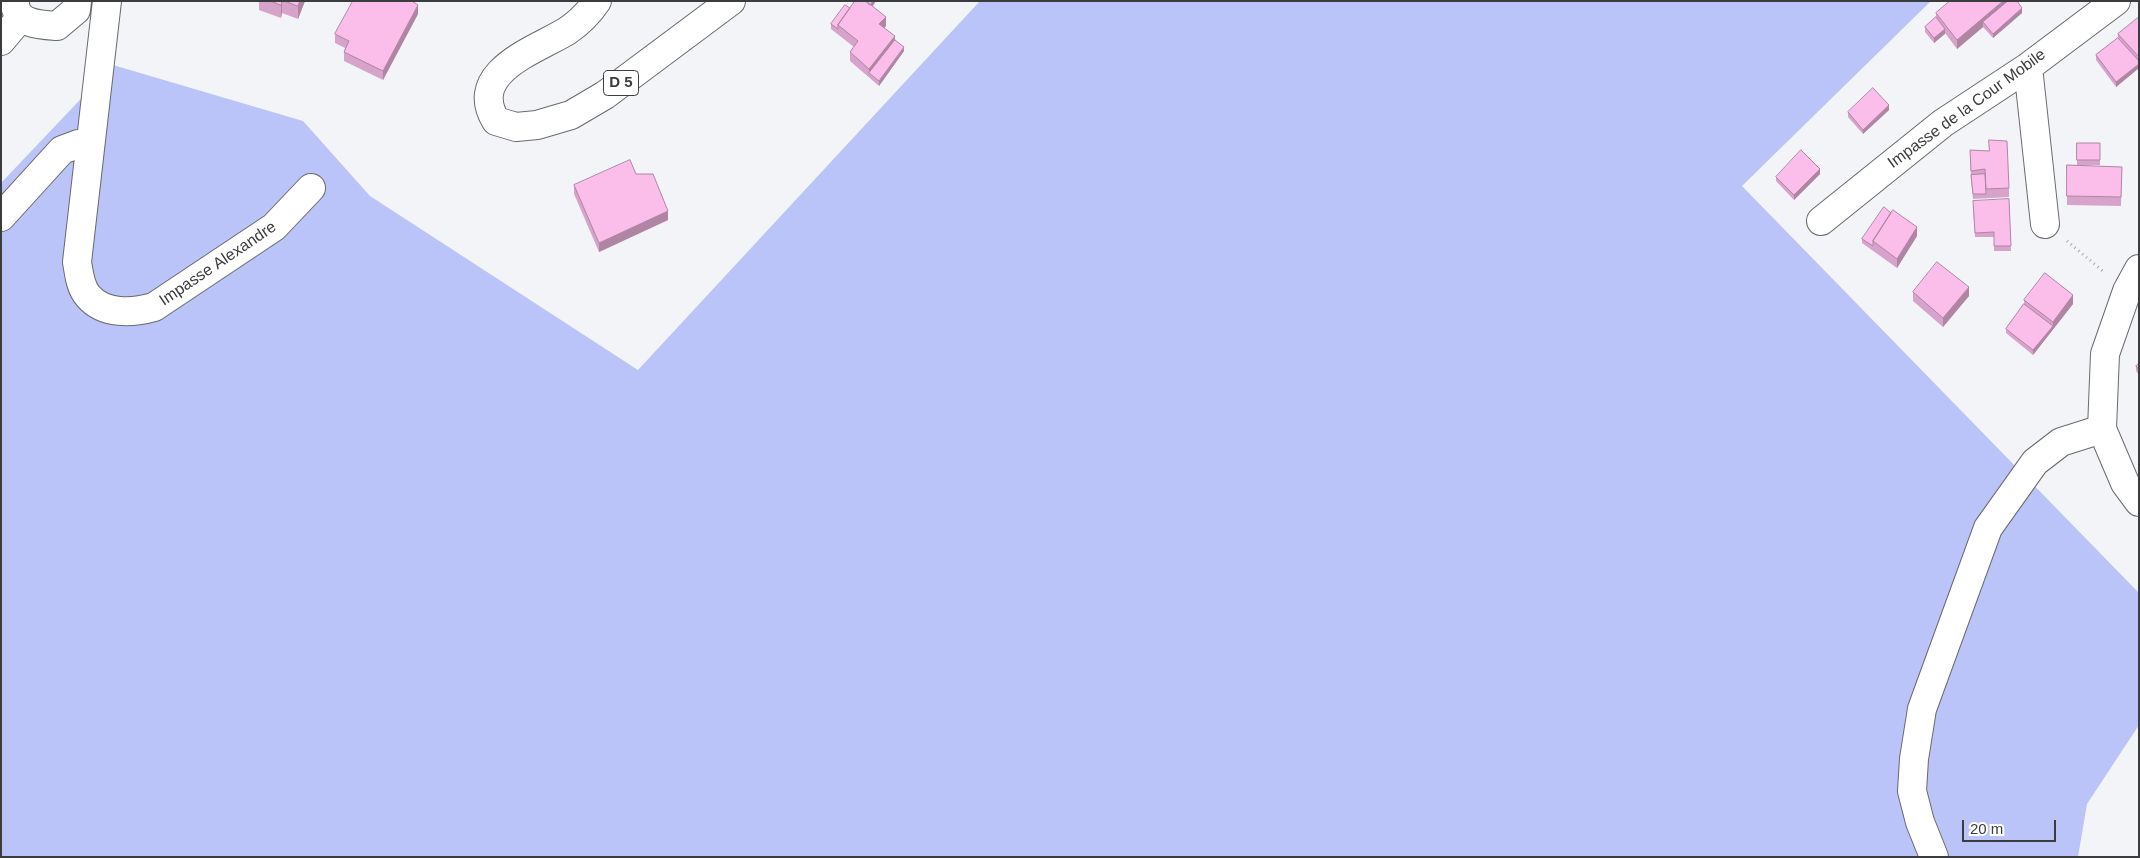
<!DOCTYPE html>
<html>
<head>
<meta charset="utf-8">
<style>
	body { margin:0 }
	#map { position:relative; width:2140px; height:858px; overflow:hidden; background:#f3f4f7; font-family:Arial,sans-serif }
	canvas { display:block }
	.frame { position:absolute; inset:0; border:2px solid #3b3c3d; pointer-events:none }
	.scale { position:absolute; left:1962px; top:820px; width:94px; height:22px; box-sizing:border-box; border:2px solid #3b3c3d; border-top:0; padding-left:6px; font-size:15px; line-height:18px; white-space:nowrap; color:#3b3c3d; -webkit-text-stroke:4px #fff; paint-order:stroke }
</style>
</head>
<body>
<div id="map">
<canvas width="2140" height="858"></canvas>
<div class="frame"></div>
<div class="scale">20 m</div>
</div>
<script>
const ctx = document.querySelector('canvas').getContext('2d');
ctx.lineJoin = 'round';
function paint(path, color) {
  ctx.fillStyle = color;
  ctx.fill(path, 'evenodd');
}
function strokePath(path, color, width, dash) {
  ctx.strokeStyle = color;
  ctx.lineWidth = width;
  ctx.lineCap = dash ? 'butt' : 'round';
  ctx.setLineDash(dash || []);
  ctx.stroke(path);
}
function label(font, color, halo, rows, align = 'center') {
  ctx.font = font + ' Arial,sans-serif';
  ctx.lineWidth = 4.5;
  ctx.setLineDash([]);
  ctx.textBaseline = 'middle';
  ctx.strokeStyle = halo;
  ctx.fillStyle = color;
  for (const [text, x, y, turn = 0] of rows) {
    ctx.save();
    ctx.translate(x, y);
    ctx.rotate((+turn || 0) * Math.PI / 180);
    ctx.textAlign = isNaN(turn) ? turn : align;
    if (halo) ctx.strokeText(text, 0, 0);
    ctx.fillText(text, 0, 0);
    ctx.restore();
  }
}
paint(new Path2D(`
	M 980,1 L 1931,1 L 1742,186 L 2139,593 L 2139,725 L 2087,804 L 2078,857 L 1,857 L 1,183 L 113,65 L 303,121 L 370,196 L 638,370 Z`), '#bac4f9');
const minor = new Path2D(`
	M 15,1 C 14,24 40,25 57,26 L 76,10 L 77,1
	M 107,1 L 77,262 C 79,273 80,287 88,296 C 104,315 133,313 154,307 L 274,227 L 311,188
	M 1,41 L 21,17
	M 2028,67 L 2045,224
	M 1,217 L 62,150 L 78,144 L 90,147
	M 1821,221 L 1943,123 L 2028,67 L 2116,1
	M 2139,269 L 2127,291 L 2105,354 L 2102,429 L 2125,483 L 2139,502
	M 1934,857 L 1920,822 L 1912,791 L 1914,759 L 1922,709 L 1988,528 L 2035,462 L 2061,442 L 2102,429`);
const major = new Path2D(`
	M 597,1 C 589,13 579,23 567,31 C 536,50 466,72 496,121 L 516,127 L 537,125 L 571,115 L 605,95 L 731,1`);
strokePath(minor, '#696a6d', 30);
strokePath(major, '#696a6d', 30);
strokePath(new Path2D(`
	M 2067,241 L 2104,272`), '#a9aaac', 3, [1, 4]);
strokePath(minor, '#fff', 28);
strokePath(major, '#fff', 28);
paint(new Path2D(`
	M 259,1 L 305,1 L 298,19 L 282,13 L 281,18 L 259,10 Z
	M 855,1 L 876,1 L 872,6 L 886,26 L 884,28 L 904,51 L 879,86 L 850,61 L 850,52 L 854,47 L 831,29 L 831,24 L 850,8 Z
	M 1936,13 L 2022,13 L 1993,38 L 1983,27 L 1957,49 L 1945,33 L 1934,43 L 1925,32 L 1925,27 L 1936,17 Z
	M 418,14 L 383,80 L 344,61 L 344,52 L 345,48 L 335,43 L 335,34 Z
	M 2139,17 L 2139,68 L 2116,87 L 2096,60 L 2096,55 L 2118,38 L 2118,34 Z
	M 1889,110 L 1863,134 L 1848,117 L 1848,112 Z
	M 2077,143 L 2100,143 L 2100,165 L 2077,165 Z
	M 1970,150 L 1989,151 L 2009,188 L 2009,197 L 1973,199 L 1971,180 Z
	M 2067,165 L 2122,167 L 2121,206 L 2067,205 Z
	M 1820,174 L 1794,200 L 1776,181 L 1776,177 Z
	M 574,185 L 668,220 L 599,252 L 574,194 Z
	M 2009,199 L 2011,251 L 1994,251 L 1994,237 L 1975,237 L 1973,206 Z
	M 1891,213 L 1917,236 L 1897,268 L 1862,243 L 1862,239 Z
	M 1913,292 L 1969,296 L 1943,327 L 1913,301 Z
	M 2024,300 L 2073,304 L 2033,355 L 2006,333 L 2006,329 L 2024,304 Z
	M 2139,364 L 2139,375 L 2136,371 L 2136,366 Z`), '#d8a3ca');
paint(new Path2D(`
	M 282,1 L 282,13 L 281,18 L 281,5 Z
	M 300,1 L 305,1 L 298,19 L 298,6 Z
	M 873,1 L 876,1 L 869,12 L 869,7 Z
	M 2003,1 L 2013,1 L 1983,22 L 1983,27 L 1957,49 L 1957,40 Z
	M 418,5 L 418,14 L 383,80 L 383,71 Z
	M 2022,8 L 2022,13 L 1993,38 L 1993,34 Z
	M 886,17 L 886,26 L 879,33 L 879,24 Z
	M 1945,29 L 1945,34 L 1934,43 L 1934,38 Z
	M 895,36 L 895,45 L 869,73 L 869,69 Z
	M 904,47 L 904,51 L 879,86 L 879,81 Z
	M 2139,64 L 2139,68 L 2116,87 L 2116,82 Z
	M 1889,105 L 1889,110 L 1863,134 L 1863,130 Z
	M 1820,169 L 1820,174 L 1794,200 L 1794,195 Z
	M 668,211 L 668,220 L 599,252 L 599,243 Z
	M 1917,227 L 1917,236 L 1897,268 L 1897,259 Z
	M 1969,287 L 1969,296 L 1943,327 L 1943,318 Z
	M 2073,295 L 2073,304 L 2033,355 L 2033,350 L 2053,326 L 2053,322 Z`), '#b085a4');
const building = new Path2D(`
	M 271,1 L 282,1 L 281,5 Z
	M 285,1 L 300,1 L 298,6 Z
	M 353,1 L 412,1 L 418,5 L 383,71 L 344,52 L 349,41 L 335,34 Z
	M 855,1 L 866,1 L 886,17 L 879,24 L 895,36 L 869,69 L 850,52 L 858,41 L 838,25 Z
	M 866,1 L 873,1 L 870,5 Z
	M 1950,1 L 2003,1 L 1957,40 L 1936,13 Z
	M 2008,1 L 2017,1 L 2022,8 L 1993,34 L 1983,22 Z
	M 845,5 L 850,8 L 838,25 L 838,29 L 831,24 Z
	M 1936,17 L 1945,29 L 1934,38 L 1925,27 Z
	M 2139,17 L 2139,57 L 2118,34 Z
	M 2118,38 L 2139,61 L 2139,64 L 2116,82 L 2096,55 Z
	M 895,40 L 904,47 L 879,81 L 869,73 Z
	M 1873,88 L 1889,105 L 1863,130 L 1848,112 Z
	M 1989,140 L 2007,141 L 2009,188 L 1986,189 L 1985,169 L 1971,171 L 1970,150 L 1989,151 Z
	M 2077,143 L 2100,143 L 2100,160 L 2077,160 Z
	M 1801,150 L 1820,169 L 1794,195 L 1776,177 Z
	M 630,160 L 636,174 L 653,174 L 668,211 L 599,243 L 574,185 Z
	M 2067,165 L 2122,167 L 2121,197 L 2067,196 Z
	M 1985,174 L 1986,194 L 1973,194 L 1971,175 Z
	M 2009,199 L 2011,246 L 1994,246 L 1994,232 L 1975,233 L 1973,201 Z
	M 1884,207 L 1891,213 L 1873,241 L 1873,246 L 1862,239 Z
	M 1893,210 L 1917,227 L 1897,259 L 1873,241 Z
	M 1937,262 L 1969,287 L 1943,318 L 1913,292 Z
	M 2045,273 L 2073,295 L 2053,322 L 2024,300 Z
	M 2024,304 L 2053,326 L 2033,350 L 2006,329 Z
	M 2139,364 L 2139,370 L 2136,366 Z`);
paint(building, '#fbbeeb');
strokePath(building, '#b085a4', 1);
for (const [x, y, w] of [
	[621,83,35]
]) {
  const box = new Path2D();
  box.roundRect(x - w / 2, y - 12.5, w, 25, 4);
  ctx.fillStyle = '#fff';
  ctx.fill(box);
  strokePath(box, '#3b3c3d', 1);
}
label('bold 15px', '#3b3c3d', null, [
	["D 5",621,83]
]);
label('16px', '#3b3c3d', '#fff', [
	["Impasse de la Cour Mobile",1967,109,-36],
	["Impasse Alexandre",218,264,-34]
]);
</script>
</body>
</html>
